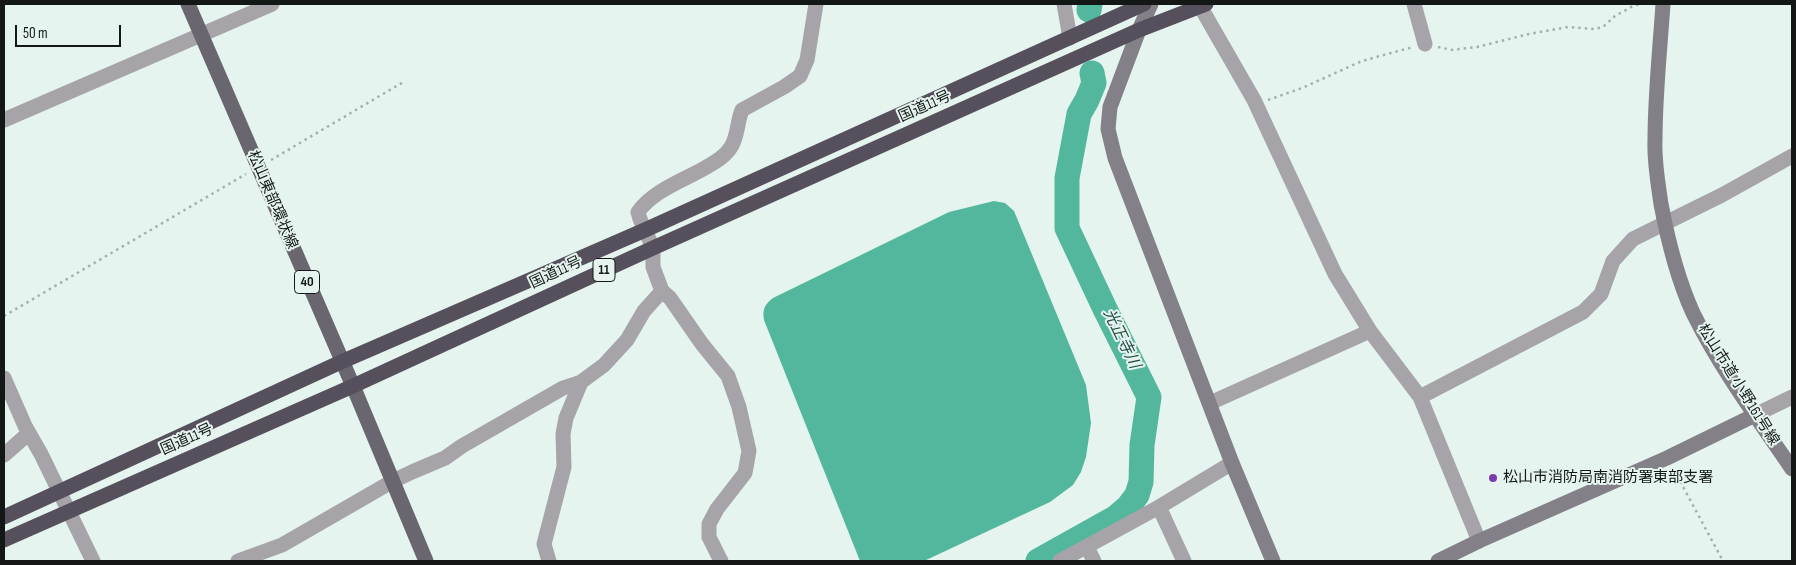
<!DOCTYPE html>
<html>
<head>
<meta charset="utf-8">
<style>
	body { margin:0 }
	#map { position:relative; width:1796px; height:565px; overflow:hidden; background:#e5f4ef; font-family:"Sofia Sans Condensed",sans-serif }
	canvas { display:block }
	.frame { position:absolute; inset:0; border:5px solid #131817; pointer-events:none }
	.scale { position:absolute; left:15px; top:25px; width:106px; height:22px; box-sizing:border-box; border:2px solid #131817; border-top:0; padding-left:6px; font-size:15px; line-height:18px; white-space:nowrap; color:#131817; -webkit-text-stroke:4px #e5f4ef; paint-order:stroke }
</style>
</head>
<body>
<div id="map">
<canvas width="1796" height="565"></canvas>
<div class="frame"></div>
<div class="scale">50 m</div>
</div>
<script>
const ctx = document.querySelector('canvas').getContext('2d');
ctx.lineJoin = 'round';
function paint(path, color) {
  ctx.fillStyle = color;
  ctx.fill(path, 'evenodd');
}
function strokePath(path, color, width, dash) {
  ctx.strokeStyle = color;
  ctx.lineWidth = width;
  ctx.lineCap = dash ? 'butt' : 'round';
  ctx.setLineDash(dash || []);
  ctx.stroke(path);
}
function label(font, color, halo, rows, align = 'center') {
  ctx.font = font + ' "Sofia Sans Condensed","Noto Sans JP",sans-serif';
  ctx.lineWidth = 4;
  ctx.setLineDash([]);
  ctx.textBaseline = 'middle';
  ctx.strokeStyle = halo;
  ctx.fillStyle = color;
  for (const [text, x, y, turn = 0] of rows) {
    ctx.save();
    ctx.translate(x, y);
    ctx.rotate((+turn || 0) * Math.PI / 180);
    ctx.textAlign = isNaN(turn) ? turn : align;
    if (halo) ctx.strokeText(text, 0, 0);
    ctx.fillText(text, 0, 0);
    ctx.restore();
  }
}
paint(new Path2D(`
	M 994,201 L 1005,203 L 1014,211 L 1086,385 L 1091,423 L 1086,457 L 1081,472 L 1073,485 L 1050,502 L 924,561 L 860,561 L 764,320 C 762,309 765,304 773,298 L 949,212 Z`), '#53b79e');
strokePath(new Path2D(`
	M 1089,10 L 1090,4
	M 1038,561 L 1115,518 L 1128,507 L 1137,495 L 1141,482 L 1142,445 L 1149,397 L 1105,309 L 1067,228 L 1067,178 L 1079,114 L 1087,100 L 1094,83 L 1092,73`), '#53b79e', 25);
strokePath(new Path2D(`
	M 1438,47 L 1452,50 L 1477,47 L 1529,34 L 1568,27 L 1594,29 L 1603,27 L 1615,16 L 1633,6 L 1641,4
	M 1268,100 L 1302,88 L 1362,61 L 1413,47
	M 271,160 L 405,81
	M 4,316 L 246,174
	M 1674,470 L 1723,561`), '#a4b0ac', 2.5, [2.5, 4]);
strokePath(new Path2D(`
	M 1064,4 L 1070,38
	M 1414,4 L 1425,44
	M 1200,6 L 1254,100 L 1335,274 L 1370,331 L 1420,397 L 1479,541
	M 4,120 L 272,4
	M 4,378 L 25,426 L 41,454 L 93,561
	M 1420,397 L 1583,312 L 1601,294 L 1613,261 L 1633,239 L 1722,195 L 1792,156
	M 1210,403 L 1370,331
	M 1755,415 L 1792,397
	M 4,455 L 29,433
	M 1159,507 L 1184,561
	M 1087,547 L 1094,561
	M 238,561 L 282,545 L 393,481 L 412,472 L 445,458 L 462,446 L 563,388 L 581,382 L 604,365 L 627,340 L 644,311 L 662,291
	M 549,561 L 544,544 L 564,467 L 563,434 L 566,418 L 581,382
	M 721,561 L 709,537 L 709,524 L 717,509 L 745,473 L 749,451 L 739,407 L 728,376 L 702,344 L 670,298 L 662,291 L 653,267 L 653,248 L 640,219 L 638,212 C 653,191 682,181 703,169 C 713,163 724,158 731,147 C 738,136 737,122 742,110 L 784,87 L 800,76 L 807,60 L 816,4
	M 1060,561 L 1159,507 L 1232,463`), '#a6a4a9', 15);
strokePath(new Path2D(`
	M 1151,4 L 1139,30 L 1110,107 L 1108,129 L 1115,158 L 1232,463 L 1273,561
	M 1663,4 C 1660,49 1655,95 1655,140 C 1654,161 1658,183 1661,204 C 1668,241 1677,278 1693,313 C 1720,368 1758,419 1792,469
	M 1438,561 L 1479,541 L 1667,458 L 1755,415`), '#838087', 15);
strokePath(new Path2D(`
	M 188,4 L 353,386 L 426,561`), '#6a666f', 15);
strokePath(new Path2D(`
	M 4,517 L 341,362 L 645,230 L 1144,4
	M 4,540 L 353,386 L 653,248 L 1139,30 L 1206,4`), '#55505b', 15);
for (const [x, y, r, color] of [
	[1493,478,5,"#7a3bb0"]
]) {
  const dot = new Path2D();
  dot.arc(x, y, r, 0, 2 * Math.PI);
  ctx.fillStyle = color;
  ctx.fill(dot);
  strokePath(dot, '#e5f4ef', 2);
}
for (const [x, y, w] of [
	[604,270,22],
	[307,282,25]
]) {
  const box = new Path2D();
  box.roundRect(x - w / 2, y - 11.5, w, 23, 4);
  ctx.fillStyle = '#e5f4ef';
  ctx.fill(box);
  strokePath(box, '#131817', 1);
}
label('bold 14px', '#131817', null, [
	["11",604,270],
	["40",307,282]
]);
label('15px', '#131817', '#e5f4ef', [
	["国道11号",925,107,-24],
	["松山東部環状線",272,200,67],
	["国道11号",556,273,-25],
	["松山市道 小野161号線",1738,385,58],
	["国道11号",187,440,-24]
]);
label('15px', '#131817', '#e5f4ef', [
	["松山市消防局南消防署東部支署",1503,478]
], 'left');
label('italic 16px', '#224d42', '#e5f4ef', [
	["光正寺川",1121,339,64]
]);
</script>
</body>
</html>
